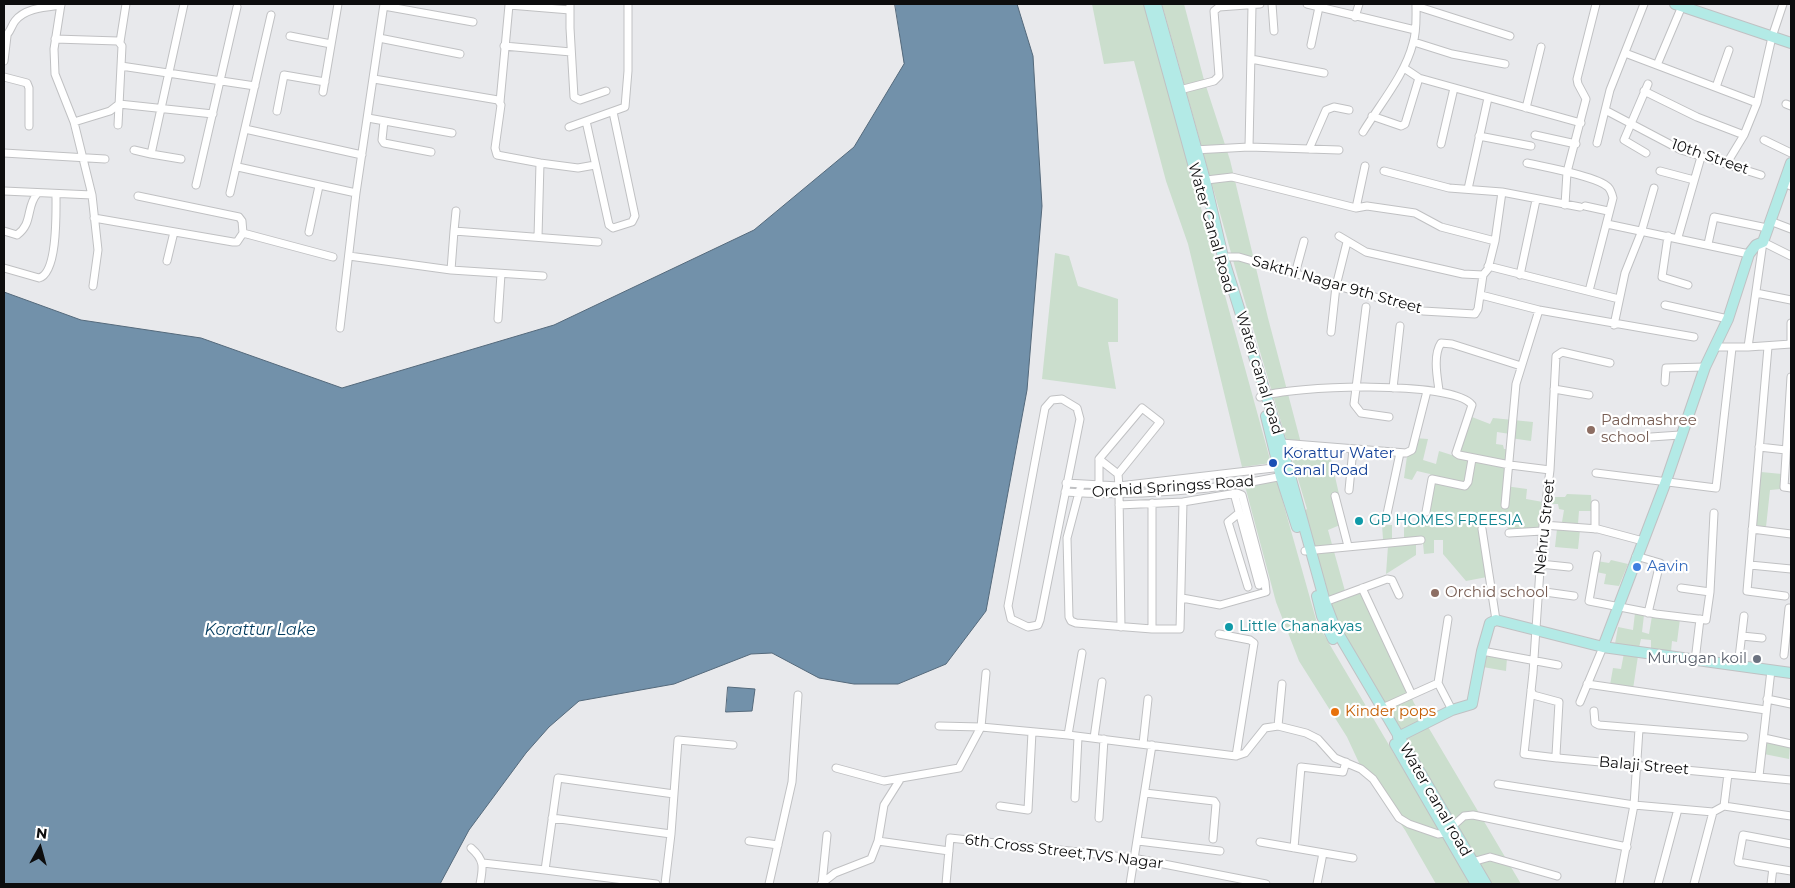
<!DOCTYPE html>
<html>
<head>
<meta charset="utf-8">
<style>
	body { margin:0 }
	#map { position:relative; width:1795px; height:888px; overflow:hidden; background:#e8e9ec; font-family:Montserrat,sans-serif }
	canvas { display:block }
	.frame { position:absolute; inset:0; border:5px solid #0d0d0e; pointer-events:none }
	.north { position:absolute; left:15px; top:823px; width:50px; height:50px; -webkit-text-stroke:4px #fff; paint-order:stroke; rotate:7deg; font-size:14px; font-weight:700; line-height:20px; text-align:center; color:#0d0d0e }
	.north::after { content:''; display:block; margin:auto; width:18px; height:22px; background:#0d0d0e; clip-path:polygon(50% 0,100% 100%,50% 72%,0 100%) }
</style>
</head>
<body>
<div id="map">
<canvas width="1795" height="888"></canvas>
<div class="frame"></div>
<div class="north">N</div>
</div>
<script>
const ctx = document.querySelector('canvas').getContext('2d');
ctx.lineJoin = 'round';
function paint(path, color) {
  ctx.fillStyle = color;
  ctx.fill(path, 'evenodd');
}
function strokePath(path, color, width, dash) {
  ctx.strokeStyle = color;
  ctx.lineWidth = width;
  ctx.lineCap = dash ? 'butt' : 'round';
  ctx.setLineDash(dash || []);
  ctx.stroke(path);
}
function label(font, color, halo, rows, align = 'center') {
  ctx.font = font + ' Montserrat,sans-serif';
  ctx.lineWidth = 4.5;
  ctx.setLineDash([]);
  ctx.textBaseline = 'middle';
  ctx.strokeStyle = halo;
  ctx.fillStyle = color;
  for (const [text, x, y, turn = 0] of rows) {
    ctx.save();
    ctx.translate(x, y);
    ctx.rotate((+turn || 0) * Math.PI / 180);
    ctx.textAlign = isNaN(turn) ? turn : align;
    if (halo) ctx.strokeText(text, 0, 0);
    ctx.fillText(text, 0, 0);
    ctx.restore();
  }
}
paint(new Path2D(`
	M 1092,4 L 1145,4 L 1271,463 L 1242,467 L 1188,244 L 1166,181 L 1134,61 L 1104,64 Z
	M 1162,4 L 1184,4 L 1204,80 L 1230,160 L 1268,318 L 1302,447 L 1329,450 L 1341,503 L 1335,504 L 1340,525 L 1328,530 L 1345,591 L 1361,592 L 1414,703 L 1521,884 L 1492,884 L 1338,626 L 1304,511 L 1307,509 L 1238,278 Z
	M 1055,253 L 1069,256 L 1078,286 L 1118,299 L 1118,342 L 1108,342 L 1116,389 L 1042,379 Z
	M 1472,417 L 1490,424 L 1493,418 L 1533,422 L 1531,441 L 1510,438 L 1510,434 L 1497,432 L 1496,444 L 1503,445 L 1504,449 L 1509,449 L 1505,486 L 1527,489 L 1526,499 L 1543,502 L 1540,528 L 1508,530 L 1507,524 L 1482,526 L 1487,577 L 1466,581 L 1443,554 L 1443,540 L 1434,540 L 1434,553 L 1424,554 L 1423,543 L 1416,543 L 1416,555 L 1386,574 L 1388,546 L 1383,539 L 1382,525 L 1392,525 L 1392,539 L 1404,539 L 1404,523 L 1428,521 L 1434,482 L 1430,474 L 1417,471 L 1412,480 L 1404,478 L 1407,456 L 1414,438 L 1428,439 L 1423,460 L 1436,464 L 1439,451 L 1458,457 Z
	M 1761,472 L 1782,474 L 1781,489 L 1770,490 L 1766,527 L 1756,525 Z
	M 1277,481 L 1317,623 L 1471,884 L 1436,884 L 1405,830 L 1360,765 L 1347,737 L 1299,661 L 1276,602 L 1245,486 Z
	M 1567,494 L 1591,495 L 1592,511 L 1579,511 L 1578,524 L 1562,522 L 1564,510 L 1559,509 L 1558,504 L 1548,504 L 1550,497 L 1565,497 Z
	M 1557,529 L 1580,530 L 1578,549 L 1555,547 Z
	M 1611,560 L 1628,564 L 1619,586 L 1604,584 L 1606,574 L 1596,572 L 1597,561 L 1609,563 Z
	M 1635,613 L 1644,615 L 1642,632 L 1649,634 L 1652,616 L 1680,619 L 1677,642 L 1672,641 L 1671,652 L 1651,649 L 1651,640 L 1641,639 L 1639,648 L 1615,644 L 1618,627 L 1633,630 Z
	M 1624,653 L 1638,656 L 1633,689 L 1610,685 L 1613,668 L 1621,669 Z
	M 1485,654 L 1507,658 L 1506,671 L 1483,667 Z
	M 1765,740 L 1790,746 L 1789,759 L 1764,754 Z`), '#cbdecd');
const water = new Path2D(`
	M 895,4 L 1017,4 L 1033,56 L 1042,206 L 1027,390 L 986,611 L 946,664 L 898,684 L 854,684 L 819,678 L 772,653 L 751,654 L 674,684 L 579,701 L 549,727 L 526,753 L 469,830 L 440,884 L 4,884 L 4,292 L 81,320 L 201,338 L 342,388 L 554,325 L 754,230 L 854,147 L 904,64 Z
	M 728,687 L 755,689 L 752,711 L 726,712 Z`);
paint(water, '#7291aa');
strokePath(water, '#54697b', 1);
const street = new Path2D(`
	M 61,4 L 54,49 L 55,74 L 74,122 L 92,195 L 98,250 L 93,286
	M 570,4 L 570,28 L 574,97 L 580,100 L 606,91
	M 1272,4 L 1274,31
	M 1307,4 L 1415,30
	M 384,6 L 473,22
	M 1416,6 L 1510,36
	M 1355,17 L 1359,4
	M 290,36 L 331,44
	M 4,37 C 10,34 11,26 15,21 C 25,8 46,7 61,5
	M 379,38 L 460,54
	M 55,39 L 118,41 L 122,46 L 121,66 L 255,86
	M 120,42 L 126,4
	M 1414,42 L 1452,54 L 1505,64
	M 1311,45 L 1319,7
	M 504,46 L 571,52
	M 1625,53 L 1757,103
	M 1251,59 L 1324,73
	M 4,61 L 7,36
	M 1657,65 L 1682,6
	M 1404,68 L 1419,78 L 1581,123
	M 4,77 L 27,83 L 29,88 L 29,126
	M 374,79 L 498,100 L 501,105 L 495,148 L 497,155 L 540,163
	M 1716,87 L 1729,50
	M 1176,91 L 1214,81 L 1219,76 L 1214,11 L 1219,7 L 1260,4
	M 1644,91 L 1697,117 L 1744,135
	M 323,92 L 338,4
	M 500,102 L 509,5 L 570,10
	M 1786,104 L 1791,106
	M 1526,108 L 1541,47
	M 277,111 L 284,75 L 325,82
	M 1607,111 L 1681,150 L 1761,175
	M 1372,116 L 1401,126 L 1405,124 L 1419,78
	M 368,118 L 452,133
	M 384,121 L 382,140 L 384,143 L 431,152
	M 586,121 L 609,225 L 613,228 L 632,222 L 635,216 L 613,112
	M 74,122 L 110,111 L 119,104 L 213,114
	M 118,125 L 121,66
	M 569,127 L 625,107 L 628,71 L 628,4
	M 245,129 L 362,155
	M 1363,132 C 1380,104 1405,75 1413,43 C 1417,31 1416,17 1416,4
	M 1535,135 L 1576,144
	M 1479,136 L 1531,146
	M 1764,140 L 1791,153
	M 1597,143 L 1610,90 L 1644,4
	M 1441,144 L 1454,88
	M 1249,147 L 1252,6
	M 1309,149 L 1326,110 L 1334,107 L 1349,110
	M 134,150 L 151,154 L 184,4
	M 1194,150 L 1249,147 L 1339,150
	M 4,153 L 105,159
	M 1646,153 L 1624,140 L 1648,84
	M 151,154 L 181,159
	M 1527,163 C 1544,167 1597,176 1608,187 C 1611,190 1612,194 1613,198 L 1589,291
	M 1727,163 L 1744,135 L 1757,103 L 1772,37 L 1783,4
	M 238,167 L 356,193
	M 1384,171 L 1449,188 L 1502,192 L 1580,207
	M 1660,171 L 1694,180
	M 1198,181 L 1232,177 L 1356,208 L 1367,206 L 1415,213 L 1441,227 L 1495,241
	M 1784,183 L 1791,186
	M 196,185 L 237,7
	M 1468,189 L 1488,98
	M 4,191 L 92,195
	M 230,193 L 271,15
	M 1565,205 L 1567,172 L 1586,99 L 1578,84 L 1577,79 L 1596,4
	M 1585,206 L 1608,211
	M 1356,208 L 1365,166
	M 94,218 L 233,242 L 237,242 L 243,233 L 242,221 L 239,217 L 138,196
	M 1770,221 L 1791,229
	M 1607,224 L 1749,254
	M 4,231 L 17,235 C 33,224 26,206 37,194
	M 454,231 L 456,211
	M 309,232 L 319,186
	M 243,233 L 333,257
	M 1339,236 L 1366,252 L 1463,274 L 1483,275
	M 1668,236 L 1662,277 L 1688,285
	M 538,237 L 540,163 L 578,168 L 595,165
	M 1678,237 L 1701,157
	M 1708,244 L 1714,217 L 1767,228
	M 349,256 L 451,270 L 543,276
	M 1223,257 L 1239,257 L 1423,311 L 1475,314 L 1478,309 L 1483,275 L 1488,269 L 1495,241 L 1502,192
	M 167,261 L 174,232
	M 1488,266 L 1619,299
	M 4,268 L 39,278 C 58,273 56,211 56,194
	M 451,270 L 454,231 L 598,242
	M 1295,274 L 1304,241
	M 1520,275 L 1536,200
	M 1756,293 L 1791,300
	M 1481,295 L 1539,310 L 1694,337
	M 1665,305 L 1728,319
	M 1366,307 L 1354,404 L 1361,413 L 1389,417
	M 498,319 L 501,274
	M 1614,325 L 1625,273 L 1641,233 L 1654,188
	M 340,328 L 356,193 L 384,4
	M 1331,332 L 1336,286 L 1347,242
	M 1714,347 L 1748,347 L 1763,242 L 1791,256
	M 1748,347 L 1791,344 L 1791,323
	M 1768,347 L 1747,591 L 1785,596
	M 1791,377 L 1784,487 L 1791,488
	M 1665,382 L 1666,368 L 1705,367
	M 1393,388 L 1400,326
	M 1554,389 L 1589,395
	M 1439,390 C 1437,376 1433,355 1441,343 L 1452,344 L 1521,366
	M 1260,397 C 1290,385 1454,380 1472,405 L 1456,453 L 1459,455 L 1510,465 L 1550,470
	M 1062,399 L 1077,408 L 1080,419 L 1040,620 L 1038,625 L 1028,627 L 1011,619 L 1008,606 L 1045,408 L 1052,400 Z
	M 1651,437 L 1680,435
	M 1281,443 L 1406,453 L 1412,450 L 1427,391
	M 1759,447 L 1786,450
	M 1099,459 L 1118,474
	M 1596,473 L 1716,488 L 1732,348
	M 1066,483 L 1119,486 L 1282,467
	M 1081,485 L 1067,538 L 1069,617 L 1071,621 L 1076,623 L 1152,629 L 1180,629 L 1183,502
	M 1099,487 L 1099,459 L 1142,408 L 1160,422 L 1118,474 L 1119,486
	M 1349,490 L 1353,449
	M 1065,492 C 1133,497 1216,490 1283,476
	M 1234,493 L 1259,585
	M 1119,494 L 1121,627
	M 1335,496 L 1348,546
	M 1119,505 L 1183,502 L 1237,493 L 1242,495 L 1265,582 L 1266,592 L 1220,605 L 1182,598
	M 1505,505 L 1516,384 L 1539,310
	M 1426,512 L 1432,479 L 1465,486 L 1468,482 L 1472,459
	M 1239,513 L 1228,522 L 1248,587
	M 1387,514 L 1400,453
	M 1543,525 L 1598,529 L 1643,541
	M 1482,529 L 1496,620
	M 1595,529 L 1595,504
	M 1752,529 L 1791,534
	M 1509,533 L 1542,531
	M 1305,551 L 1421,540
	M 1597,555 L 1589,601 L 1656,614 L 1706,620 L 1710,592 L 1714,513
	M 1636,556 L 1660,563 L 1648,613
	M 1540,564 L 1569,567
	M 1750,565 L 1791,569
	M 1362,588 L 1411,693
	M 1681,588 L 1710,592
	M 1538,591 L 1574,596
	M 1322,603 L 1387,579 L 1392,580 L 1399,595
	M 1152,629 L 1152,503
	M 1219,634 L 1250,640 L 1254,643 L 1236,756
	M 1742,636 L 1762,638
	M 1482,651 L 1558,665
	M 1784,655 L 1789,608 L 1791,609
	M 1695,661 L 1700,619
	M 1738,666 L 1744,616
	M 1438,683 L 1452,710
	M 1587,684 L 1766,710
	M 1531,690 L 1533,695 L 1559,702 L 1556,755 L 1558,758 L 1791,780
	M 1767,699 L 1791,704
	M 1580,702 L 1603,647
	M 1380,709 L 1438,683 L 1448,619
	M 1594,711 L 1595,723 L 1599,725 L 1744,737
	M 939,726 L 981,727 L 986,673
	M 1278,726 L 1282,684
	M 1068,735 L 1082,653
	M 1094,738 L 1102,682
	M 1764,738 L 1791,744
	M 1143,744 L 1148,699
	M 1557,758 L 1524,754 L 1533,673 L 1543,525 L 1550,470 L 1556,356 L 1562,352 L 1610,363
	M 836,768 L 884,781 L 901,778
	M 1759,776 L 1771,670
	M 1498,784 L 1634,805 L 1713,812 L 1724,806 L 1791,816
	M 1145,793 L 1214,801 L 1216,804 L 1213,839
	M 1075,798 L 1078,737
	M 1000,806 L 1028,810 L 1032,732
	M 1724,806 L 1728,774
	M 552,818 L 671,834
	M 1099,818 L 1104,739
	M 749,841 L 778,845
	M 878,841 L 949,851
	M 1138,841 L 1220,851
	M 1260,842 L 1353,858
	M 471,848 C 485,860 483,868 480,884
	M 1294,848 L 1301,767 L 1343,772 L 1346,762
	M 1472,862 L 1490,857 L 1557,876
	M 483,863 L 545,870
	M 1773,868 L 1738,862 L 1743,835 L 1791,844
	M 656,884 L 545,870 L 558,778 L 674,794
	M 665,884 L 671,834 L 678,740 L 733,745
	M 769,884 L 792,782 L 798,695
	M 821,884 L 835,873 L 871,859 L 878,841 L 884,805 L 901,778 L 959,768 L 981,727 L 1068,735 L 1236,756 L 1245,753 L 1265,728 L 1278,726 L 1306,733 L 1318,739 L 1335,758 L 1361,769 L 1373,779 L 1399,818 L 1409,824 L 1438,834 L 1445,833 L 1464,816 L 1473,815 L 1627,847
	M 822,884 L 827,835
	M 946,884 L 950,838 L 1133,858 L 1266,884
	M 1130,884 L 1152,745
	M 1317,884 L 1323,853
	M 1619,884 L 1634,805 L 1639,729
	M 1658,884 L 1678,809
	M 1694,884 L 1713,812
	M 1771,884 L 1773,868 L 1791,871`);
const secondary = new Path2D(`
	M 1149,4 L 1195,171
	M 1156,4 L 1205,180 L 1223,257 L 1281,443 L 1325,602 L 1335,628 L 1486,884
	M 1675,4 L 1791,43
	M 1266,416 L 1281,477 L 1297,527
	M 1317,596 L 1322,616 L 1333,639
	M 1603,647 L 1791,673
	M 1398,737 L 1452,710 L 1472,704 L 1482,651 L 1490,623 L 1496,620 L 1603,647 L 1665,484 L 1705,367 L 1728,319 L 1749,254 L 1756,245 L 1763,242 L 1791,163
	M 1395,744 L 1476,884`);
strokePath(street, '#c0c1c3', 9);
strokePath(secondary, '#c0c1c3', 12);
strokePath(street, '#fff', 7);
strokePath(secondary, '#b3eae6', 10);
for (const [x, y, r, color] of [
	[1591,430,5,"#8d6e63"],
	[1273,463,5,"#1a4fb4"],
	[1359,521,5,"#0f9aa8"],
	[1637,567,5,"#3f7fe0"],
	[1435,593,5,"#8d6e63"],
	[1229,627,5,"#0f9aa8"],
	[1757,659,5,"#6b7280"],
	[1335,712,5,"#e8710a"]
]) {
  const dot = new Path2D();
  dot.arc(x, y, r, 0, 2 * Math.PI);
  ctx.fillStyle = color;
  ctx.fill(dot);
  strokePath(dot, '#fff', 2);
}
label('15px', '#0d0d0e', '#fff', [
	["10th Street",1710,157,19],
	["Water Canal Road",1211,228,74],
	["Sakthi Nagar 9th Street",1337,285,16],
	["Water canal road",1259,373,73],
	["Orchid Springss Road",1173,487,-4],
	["Nehru Street",1545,527,-84],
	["Balaji Street",1644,766,5],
	["Water canal road",1435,800,60],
	["6th Cross Street,TVS Nagar",1064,852,7]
]);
label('15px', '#785e54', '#fff', [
	["Padmashree",1601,421],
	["school",1601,438],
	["Orchid school",1445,593]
], 'left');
label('15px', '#164399', '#fff', [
	["Korattur Water",1283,454],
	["Canal Road",1283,471]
], 'left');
label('15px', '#0d838f', '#fff', [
	["GP HOMES FREESIA",1369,521],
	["Little Chanakyas",1239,627]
], 'left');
label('15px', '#366cbe', '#fff', [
	["Aavin",1647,567]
], 'left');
label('15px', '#5b616d', '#fff', [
	["Murugan koil",1747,659]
], 'right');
label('15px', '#c56008', '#fff', [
	["Kinder pops",1345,712]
], 'left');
label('italic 16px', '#033c5f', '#fff', [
	["Korattur Lake",260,630]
]);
</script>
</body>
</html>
